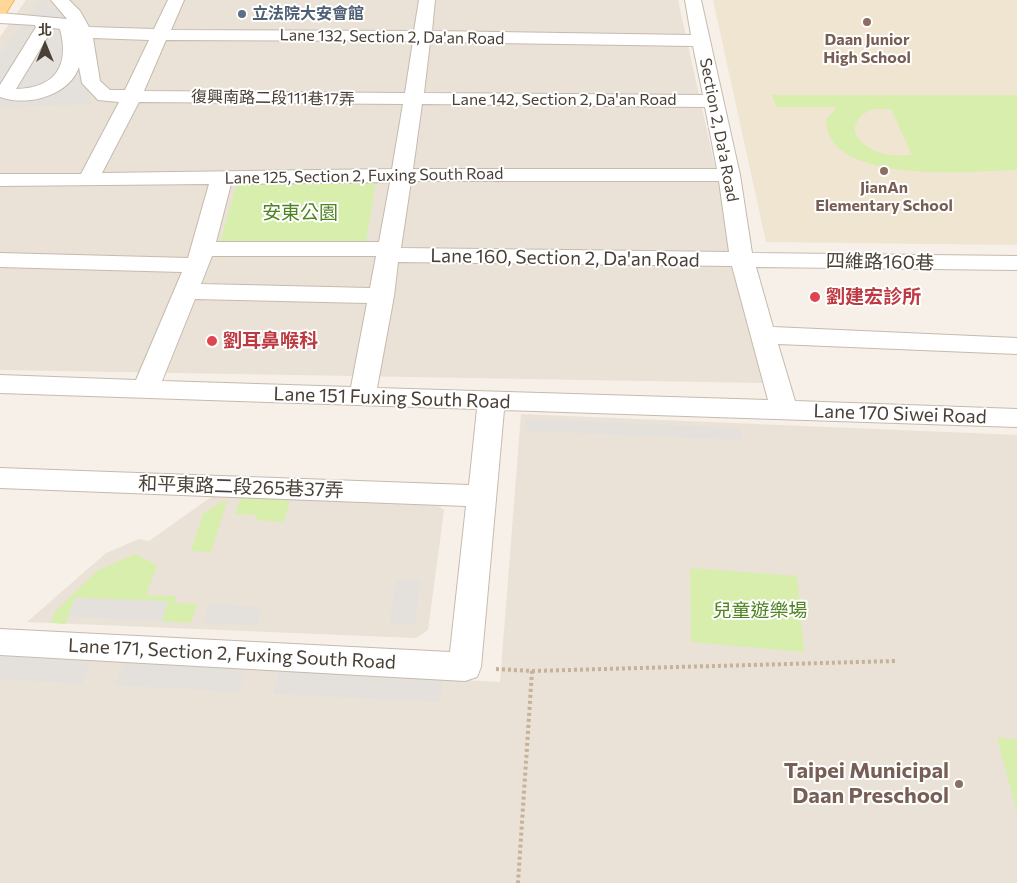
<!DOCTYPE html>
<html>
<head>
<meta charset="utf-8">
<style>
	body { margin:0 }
	#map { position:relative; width:1017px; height:883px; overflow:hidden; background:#f6f0e8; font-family:Commissioner,"Noto Sans TC",sans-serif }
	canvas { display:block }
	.north { position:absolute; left:20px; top:20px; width:50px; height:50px; -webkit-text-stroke:4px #fff; paint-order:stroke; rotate:0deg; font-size:14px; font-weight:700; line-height:20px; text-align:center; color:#4a4036 }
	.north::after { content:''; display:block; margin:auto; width:18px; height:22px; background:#4a4036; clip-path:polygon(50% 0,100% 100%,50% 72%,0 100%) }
</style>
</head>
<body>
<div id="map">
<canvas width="1017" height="883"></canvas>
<div class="north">北</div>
</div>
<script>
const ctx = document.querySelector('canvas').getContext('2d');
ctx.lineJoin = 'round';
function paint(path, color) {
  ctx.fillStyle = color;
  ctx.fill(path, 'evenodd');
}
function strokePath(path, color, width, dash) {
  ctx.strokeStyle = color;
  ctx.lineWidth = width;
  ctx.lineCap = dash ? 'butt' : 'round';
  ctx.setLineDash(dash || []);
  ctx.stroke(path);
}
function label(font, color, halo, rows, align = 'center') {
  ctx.font = font + ' Commissioner,"Noto Sans TC",sans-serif';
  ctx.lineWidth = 4;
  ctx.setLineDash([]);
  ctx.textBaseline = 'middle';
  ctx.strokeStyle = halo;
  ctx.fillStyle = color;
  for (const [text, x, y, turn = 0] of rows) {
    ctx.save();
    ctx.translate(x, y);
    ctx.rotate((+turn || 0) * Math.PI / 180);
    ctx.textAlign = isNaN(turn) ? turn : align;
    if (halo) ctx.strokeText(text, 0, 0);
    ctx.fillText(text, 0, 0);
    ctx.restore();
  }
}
paint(new Path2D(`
	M 26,0 L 678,0 L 763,383 L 0,370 L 0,37 Z
	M 521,414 L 1017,435 L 1017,883 L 0,883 L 0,656 L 500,682 Z
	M 221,490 L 429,500 L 444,510 L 428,630 L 416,638 L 27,622 L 106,553 L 139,539 L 149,541 Z`), '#eae2d6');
paint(new Path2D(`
	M 713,0 L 1017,0 L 1017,245 L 766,242 Z`), '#f0e5d1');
paint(new Path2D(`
	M 772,95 L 1017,95 L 1017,170 C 971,171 828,186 826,120 L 837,107 L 776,107 ZM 872,109 L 891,109 L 912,155 C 904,155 895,156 888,155 C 861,149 838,126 872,109 Z
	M 376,181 L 366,243 L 220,243 L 237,183 Z
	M 241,498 L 290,500 L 284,522 L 256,520 L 257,515 L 235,514 Z
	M 223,501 L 227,501 L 211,552 L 191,551 L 203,514 Z
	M 135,554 L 157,565 L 146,595 L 176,596 L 175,603 L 197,604 L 191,623 L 162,621 L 168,602 L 75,598 L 65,624 L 51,623 L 55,612 L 97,571 Z
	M 690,568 L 797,576 L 804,652 L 691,642 Z
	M 997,738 L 1017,739 L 1017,812 Z`), '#d7eead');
paint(new Path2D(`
	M 39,0 L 43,0 L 73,24 L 92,104 L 0,108 L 0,55 Z
	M 526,419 L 740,428 L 742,440 L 525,431 Z
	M 396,581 L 421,581 L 415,624 L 389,623 Z
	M 75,598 L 168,601 L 162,621 L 68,617 Z
	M 209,604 L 262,607 L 257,625 L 203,623 Z
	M 0,656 L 91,661 L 82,684 L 0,679 Z
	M 123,663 L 245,669 L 239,692 L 115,685 Z
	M 279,671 L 443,679 L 440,702 L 273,694 Z`), '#e4e1dd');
const minor = new Path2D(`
	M 51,0 L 69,0 L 80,11 L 89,27 L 154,29 L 168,0 L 184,0 L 171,30 L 414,31 L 419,0 L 435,0 L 432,31 L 691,35 L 685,0 L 701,0 L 740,175 L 752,253 L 1017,256 L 1017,270 L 756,267 L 773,327 L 1017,338 L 1017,354 L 778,344 L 795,401 L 1017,409 L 1017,427 L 504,410 L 481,667 L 477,677 L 465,681 L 0,655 L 0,629 L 450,652 L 466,506 L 0,488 L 0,468 L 469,485 L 477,409 L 0,393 L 0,375 L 136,380 L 182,272 L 0,267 L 0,253 L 188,258 L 209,184 L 0,186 L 0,174 L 81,174 L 119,102 L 98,100 L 82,83 L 79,67 C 69,96 27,107 0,97 L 0,85 L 36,27 L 35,25 L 0,23 L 0,13 L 67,19 ZM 53,28 L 60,29 C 70,66 55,88 16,89 ZM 93,38 L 149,40 L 125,90 L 110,90 L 100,81 ZM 166,40 L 413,41 L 405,93 L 144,91 ZM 430,42 L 693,46 L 703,95 L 424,93 ZM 139,102 L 403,104 L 392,169 L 102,173 ZM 422,104 L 705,107 L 717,169 L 413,169 ZM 411,181 L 719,181 L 729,252 L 401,248 ZM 390,182 L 379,242 L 216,242 L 231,184 ZM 212,256 L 376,256 L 370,288 L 201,284 ZM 398,262 L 732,266 L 768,400 L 377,388 L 394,296 ZM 195,299 L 367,303 L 351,387 L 162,381 Z`);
const major = new Path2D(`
	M 0,0 L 14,0 L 6,13 L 0,14 Z`);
strokePath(minor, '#c6baad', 2);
strokePath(major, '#f1b65b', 2);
strokePath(new Path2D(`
	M 496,669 L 532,671 L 518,883
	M 532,671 L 895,661`), '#c6b299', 4, [3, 3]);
paint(minor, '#fff');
paint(major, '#ffd898');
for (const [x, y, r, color] of [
	[242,14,5,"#5c6f8a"],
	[867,22,5,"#8d6e63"],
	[884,171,5,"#8d6e63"],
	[815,297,6,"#e0444e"],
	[212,341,6,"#e0444e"],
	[959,784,5,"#8d6e63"]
]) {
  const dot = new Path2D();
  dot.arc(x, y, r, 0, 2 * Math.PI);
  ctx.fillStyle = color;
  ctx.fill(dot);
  strokePath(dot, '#fff', 2);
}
label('bold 16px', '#4e5e75', '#fff', [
	["立法院大安會館",252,14]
], 'left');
label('16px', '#4a4036', '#fff', [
	["Lane 132, Section 2, Da'an Road",392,37,1],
	["復興南路二段111巷17弄",273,98,1],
	["Lane 142, Section 2, Da'an Road",564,100],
	["Section 2, Da'a Road",719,130,79],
	["Lane 125, Section 2, Fuxing South Road",364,176,-1]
]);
label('bold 16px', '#785e54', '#fff', [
	["Daan Junior",867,40],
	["High School",867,58],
	["JianAn",884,188],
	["Elementary School",884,206]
]);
label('19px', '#508422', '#fff', [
	["安東公園",300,213],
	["兒童遊樂場",760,611]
]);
label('19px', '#4a4036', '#fff', [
	["Lane 160, Section 2, Da'an Road",565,258,1],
	["四維路160巷",880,262,1],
	["Lane 151 Fuxing South Road",392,398,2],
	["Lane 170 Siwei Road",900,414,2],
	["和平東路二段265巷37弄",241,487,2],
	["Lane 171, Section 2, Fuxing South Road",232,654,3]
]);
label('bold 19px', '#be3a42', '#fff', [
	["劉建宏診所",826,297],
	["劉耳鼻喉科",223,341]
], 'left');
label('bold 22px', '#785e54', '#fff', [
	["Taipei Municipal",949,771],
	["Daan Preschool",949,796]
], 'right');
</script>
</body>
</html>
